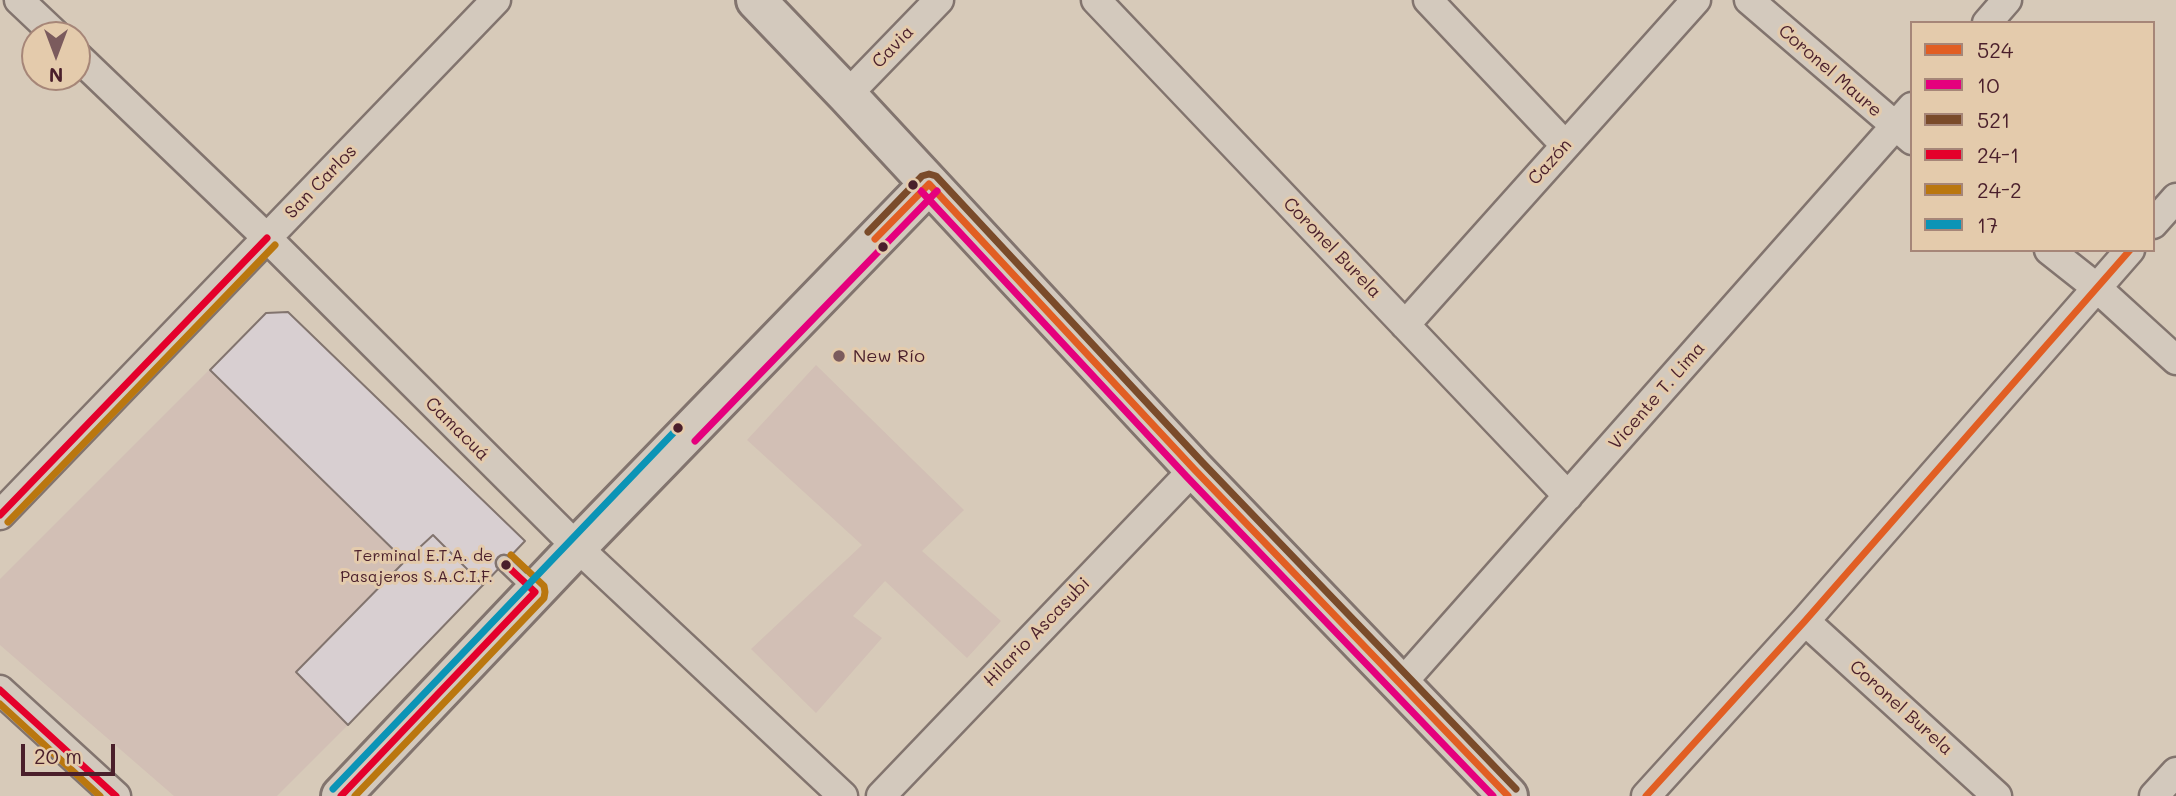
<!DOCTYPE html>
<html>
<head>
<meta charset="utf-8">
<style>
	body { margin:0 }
	#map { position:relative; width:2176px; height:796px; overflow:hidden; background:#d7cab9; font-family:Mali,sans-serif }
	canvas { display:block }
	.legend { position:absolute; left:1910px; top:21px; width:245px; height:231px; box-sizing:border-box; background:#e4cbac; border:2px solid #a68678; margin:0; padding:9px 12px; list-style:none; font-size:21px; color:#4a1f2b }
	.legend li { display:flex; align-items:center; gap:14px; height:35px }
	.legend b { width:35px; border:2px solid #a68678 }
	.north { position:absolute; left:21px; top:21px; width:70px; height:70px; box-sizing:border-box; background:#e4cbac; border:2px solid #a68678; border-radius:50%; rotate:180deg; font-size:19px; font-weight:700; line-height:28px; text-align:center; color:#4a1f2b }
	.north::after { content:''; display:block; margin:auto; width:24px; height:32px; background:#7b5b5d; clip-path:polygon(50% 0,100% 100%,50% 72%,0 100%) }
	.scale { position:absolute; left:21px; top:744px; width:94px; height:32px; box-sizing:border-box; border:4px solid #4a1f2b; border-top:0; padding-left:9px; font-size:21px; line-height:24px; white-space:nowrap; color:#4a1f2b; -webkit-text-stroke:5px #e4cbac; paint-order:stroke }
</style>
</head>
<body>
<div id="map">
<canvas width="2176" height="796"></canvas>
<ul class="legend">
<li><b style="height:9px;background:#e15e23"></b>524</li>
<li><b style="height:9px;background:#e5007d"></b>10</li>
<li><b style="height:9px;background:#7a4b2a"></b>521</li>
<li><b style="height:9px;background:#e4002b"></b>24-1</li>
<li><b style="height:9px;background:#ba770f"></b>24-2</li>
<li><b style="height:9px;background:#0b94b6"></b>17</li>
</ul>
<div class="north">N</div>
<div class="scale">20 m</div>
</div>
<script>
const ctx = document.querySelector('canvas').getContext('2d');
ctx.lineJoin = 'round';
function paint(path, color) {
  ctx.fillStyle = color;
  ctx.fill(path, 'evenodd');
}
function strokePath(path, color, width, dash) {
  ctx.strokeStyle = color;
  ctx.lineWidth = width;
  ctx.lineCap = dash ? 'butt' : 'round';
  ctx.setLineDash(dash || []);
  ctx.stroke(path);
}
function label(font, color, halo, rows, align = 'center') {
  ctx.font = font + ' Mali,sans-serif';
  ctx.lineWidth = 6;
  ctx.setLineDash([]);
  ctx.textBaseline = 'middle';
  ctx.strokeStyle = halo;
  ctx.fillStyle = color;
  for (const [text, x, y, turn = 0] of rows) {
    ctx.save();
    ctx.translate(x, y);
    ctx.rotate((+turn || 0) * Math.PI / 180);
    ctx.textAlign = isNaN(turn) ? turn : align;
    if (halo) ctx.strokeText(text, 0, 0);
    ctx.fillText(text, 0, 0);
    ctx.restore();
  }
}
paint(new Path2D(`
	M 288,312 L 525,541 L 348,725 L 277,796 L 174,796 L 0,645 L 0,579 L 266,313 Z
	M 816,365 L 964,510 L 922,551 L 1001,621 L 967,658 L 885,581 L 853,616 L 882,638 L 816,713 L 751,649 L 862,545 L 747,440 Z`), '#d2bfb5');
const building = new Path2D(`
	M 288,312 L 525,541 L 483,585 L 433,535 L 405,561 L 210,370 L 266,313 Z
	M 433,535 L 483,585 L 348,725 L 296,672 L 405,561 Z`);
paint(building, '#d8cfd1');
strokePath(building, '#82746e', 2);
const lane = new Path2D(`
	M 504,563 L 533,591`);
const street = new Path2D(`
	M 19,0 L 56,35
	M 1096,0 L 1568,496
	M 1428,0 L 1565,145
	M 1749,0 L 1912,140
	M 1987,23 L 2007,0
	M 77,56 L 267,238 L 577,547 L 843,796
	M 847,95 L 939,0
	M 2153,224 L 2176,198
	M 2049,250 L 2097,288 L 2176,360
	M 1405,325 L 1696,0
	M 0,515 L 496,0
	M 1805,621 L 1997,796
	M 1401,684 L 1912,107
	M 0,690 L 116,796
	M 881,796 L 1194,469
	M 1646,796 L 1805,621 L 2130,250
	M 2154,796 L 2176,772`);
const secondary = new Path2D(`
	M 341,796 L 577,547 L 929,184`);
const primary = new Path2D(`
	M 756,0 L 847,95 L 1194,469 L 1508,796`);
strokePath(lane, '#82746e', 19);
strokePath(street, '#82746e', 33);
strokePath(secondary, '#82746e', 44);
strokePath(primary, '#82746e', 44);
strokePath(lane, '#d3c9bd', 14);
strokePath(street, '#d3c9bd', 28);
strokePath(secondary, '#d3c9bd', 38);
strokePath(primary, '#d3c9bd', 38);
strokePath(new Path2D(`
	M 875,239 L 929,184 L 1194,469 L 1508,796
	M 1646,796 L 1805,621 L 2130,250`), '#e15e23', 7);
strokePath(new Path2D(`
	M 921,191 L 1186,476 L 1493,796
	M 695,441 L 937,191`), '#e5007d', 7);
strokePath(new Path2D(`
	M 868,232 L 922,176 L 929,174 L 936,176 L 1202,462 L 1516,789`), '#7a4b2a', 7);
strokePath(new Path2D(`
	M 0,515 L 267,238
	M 0,690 L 116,796
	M 341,796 L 535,592 L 504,563`), '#e4002b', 7);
strokePath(new Path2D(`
	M 8,522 L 275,245
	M 0,704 L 100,796
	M 355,796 L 544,598 L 545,592 L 544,586 L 511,555`), '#ba770f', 7);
strokePath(new Path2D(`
	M 333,789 L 679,427`), '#0b94b6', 7);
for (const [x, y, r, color] of [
	[913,185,6,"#4a1f2b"],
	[883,247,6,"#4a1f2b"],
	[839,356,7,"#7b5b5d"],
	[678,428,6,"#4a1f2b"],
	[506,565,6,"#4a1f2b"]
]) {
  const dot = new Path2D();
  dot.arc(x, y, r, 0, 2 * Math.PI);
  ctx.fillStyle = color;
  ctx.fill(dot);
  strokePath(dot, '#e4cbac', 2.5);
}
label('16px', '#4a1f2b', '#e4cbac', [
	["Terminal E.T.A. de",493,556],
	["Pasajeros S.A.C.I.F.",493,577]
], 'right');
label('18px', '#4a1f2b', '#e4cbac', [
	["Cavia",893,47,-46],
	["Coronel Maure",1830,71,41],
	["Cazón",1550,162,-48],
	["San Carlos",321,182,-46],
	["Coronel Burela",1332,248,46],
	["Vicente T. Lima",1657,396,-49],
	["Camacuá",457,429,45],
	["Hilario Ascasubi",1037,632,-46],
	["Coronel Burela",1901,708,42]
]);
label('18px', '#4a1f2b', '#e4cbac', [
	["New Río",853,356]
], 'left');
</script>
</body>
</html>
